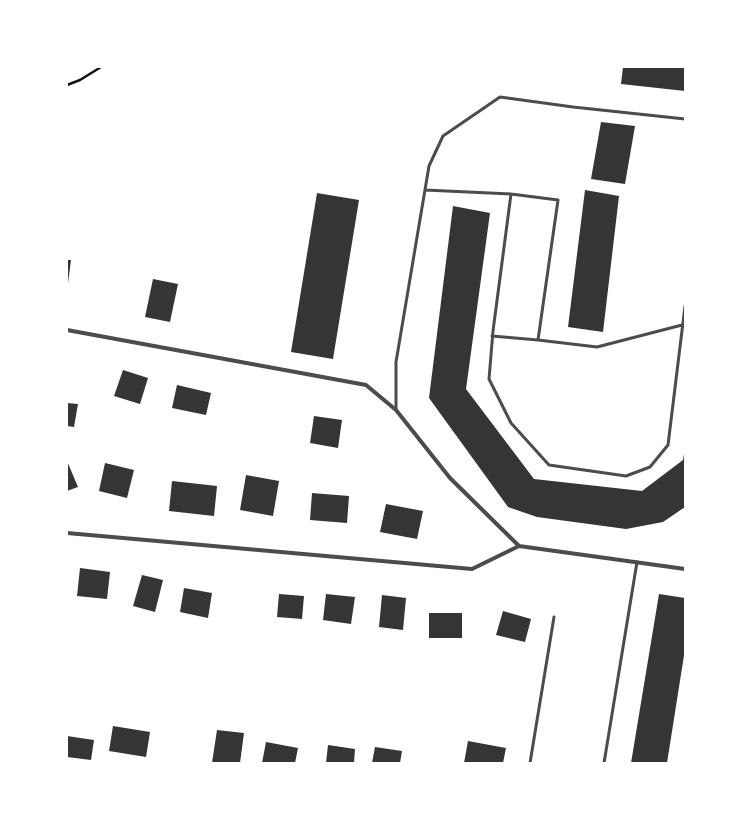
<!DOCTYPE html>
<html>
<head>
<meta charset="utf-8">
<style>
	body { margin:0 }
	#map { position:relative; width:752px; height:830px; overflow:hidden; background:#fff; font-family:Helvetica,sans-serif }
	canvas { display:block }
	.frame { position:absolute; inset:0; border:68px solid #fff; pointer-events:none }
</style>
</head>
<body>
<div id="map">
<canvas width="752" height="830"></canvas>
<div class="frame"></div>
</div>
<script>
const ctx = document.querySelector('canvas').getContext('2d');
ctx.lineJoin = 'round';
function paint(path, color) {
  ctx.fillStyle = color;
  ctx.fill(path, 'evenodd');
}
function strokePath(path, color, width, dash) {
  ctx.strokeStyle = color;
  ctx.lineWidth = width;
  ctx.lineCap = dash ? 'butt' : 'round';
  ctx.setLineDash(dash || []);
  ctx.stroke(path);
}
paint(new Path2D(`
	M 623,67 L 685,67 L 685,91 L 621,84 Z
	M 601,122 L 635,126 L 625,184 L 591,179 Z
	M 585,190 L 619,196 L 603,332 L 568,327 Z
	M 317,193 L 359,200 L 333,359 L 291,352 Z
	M 453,206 L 490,213 L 466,389 L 534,479 L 642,491 L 683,460 L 684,454 L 685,454 L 685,507 L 663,522 L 626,529 L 537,517 L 508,507 L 429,398 Z
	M 67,260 L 71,260 L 68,283 L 67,282 Z
	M 153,279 L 178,284 L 170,322 L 145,317 Z
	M 123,370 L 148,378 L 140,404 L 114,396 Z
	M 177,385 L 211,393 L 206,415 L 172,408 Z
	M 67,403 L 78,404 L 74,427 L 67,426 Z
	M 314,416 L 342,420 L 338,448 L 310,443 Z
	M 67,461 L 78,487 L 67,491 Z
	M 105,463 L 134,470 L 127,498 L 99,491 Z
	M 246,475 L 279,481 L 273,516 L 240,510 Z
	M 172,481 L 217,486 L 214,516 L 169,511 Z
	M 312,493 L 349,496 L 347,523 L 310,520 Z
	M 386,504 L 423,511 L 417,539 L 380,532 Z
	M 80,568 L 110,572 L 107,599 L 77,596 Z
	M 142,575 L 163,580 L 155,612 L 133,606 Z
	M 184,588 L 212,593 L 208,618 L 180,612 Z
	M 279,594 L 304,596 L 302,619 L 277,617 Z
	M 326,594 L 355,597 L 351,624 L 323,620 Z
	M 659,594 L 685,598 L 685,649 L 667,763 L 631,763 Z
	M 382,595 L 406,598 L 403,630 L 379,627 Z
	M 503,611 L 531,619 L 525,642 L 496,635 Z
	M 429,613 L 462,613 L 462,638 L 429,638 Z
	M 113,726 L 150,732 L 146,757 L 109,751 Z
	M 217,730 L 244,733 L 240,763 L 212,763 Z
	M 67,736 L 94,740 L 91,760 L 67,757 Z
	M 468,741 L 506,748 L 503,763 L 464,763 Z
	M 266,742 L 298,748 L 295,763 L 262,763 Z
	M 328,745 L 355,749 L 354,763 L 326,763 Z
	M 375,747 L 402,751 L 400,763 L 372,763 Z`), '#353535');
strokePath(new Path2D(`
	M 67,85 L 80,80 L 101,67`), '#111', 2.5);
strokePath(new Path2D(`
	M 425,190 L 511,194 L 558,200 L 538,340 L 597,347 L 682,325 L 685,326
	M 511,194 L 493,331 L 489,379 L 511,423 L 549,465 L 626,476 L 650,467 L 668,445 L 685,306
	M 492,336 L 538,340
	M 396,410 L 396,362 L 429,166 L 443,136 L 500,97 L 573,107 L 685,119
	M 530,763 L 554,617
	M 604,763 L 637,562`), '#4c4c4c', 3);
strokePath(new Path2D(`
	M 67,330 L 366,385 L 396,410 L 450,478 L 519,546 L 685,569
	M 67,533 L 472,569 L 519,546`), '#4c4c4c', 4);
</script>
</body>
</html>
